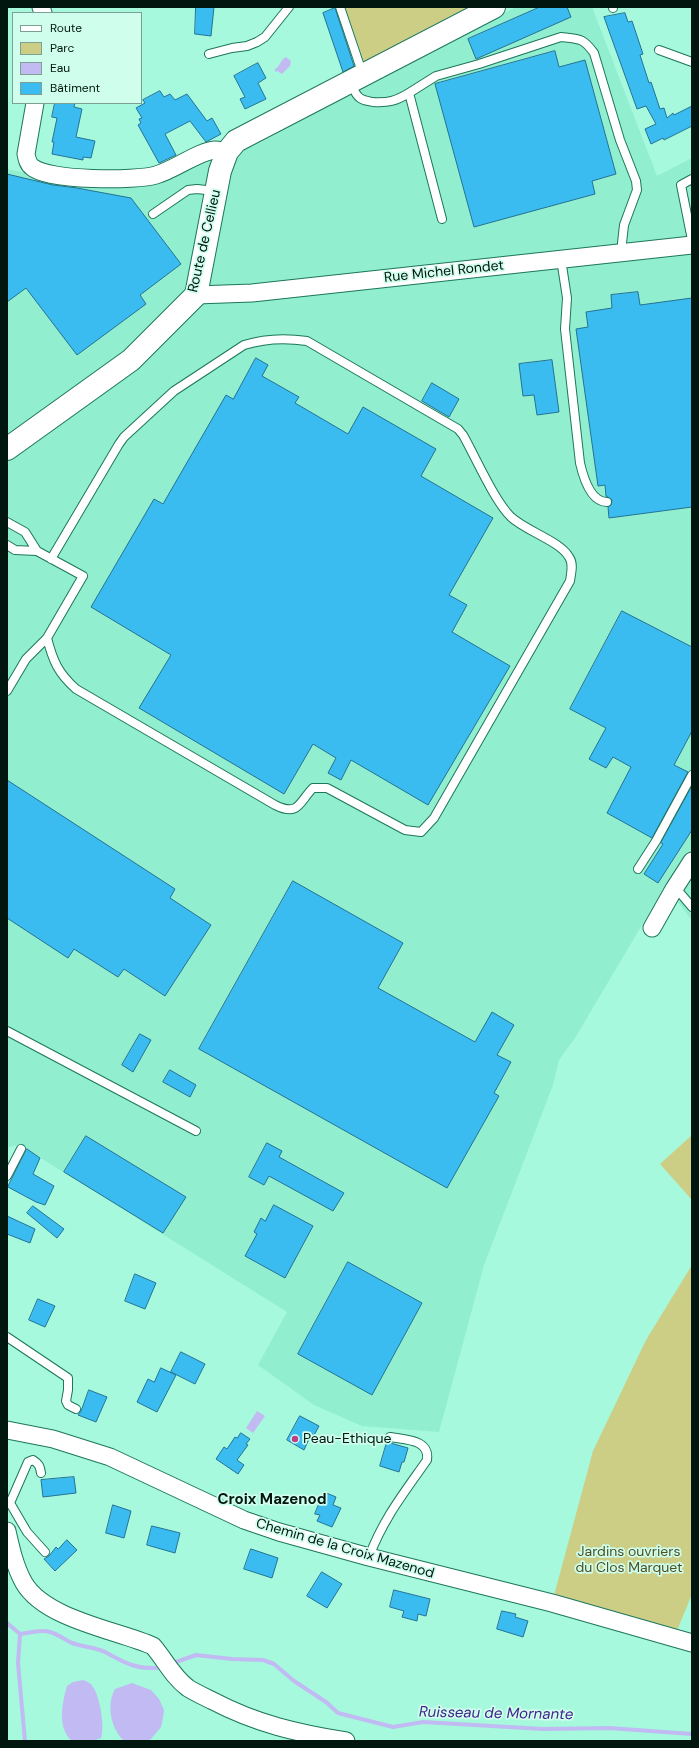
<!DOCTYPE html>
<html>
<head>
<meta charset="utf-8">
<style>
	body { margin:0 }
	#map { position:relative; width:699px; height:1748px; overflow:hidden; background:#a6f9dc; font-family:"DM Sans",sans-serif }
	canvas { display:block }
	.frame { position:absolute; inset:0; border:8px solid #00160f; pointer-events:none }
	.legend { position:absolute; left:12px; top:12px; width:130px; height:92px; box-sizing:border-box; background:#cffeed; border:1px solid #7ca194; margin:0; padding:5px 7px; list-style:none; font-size:12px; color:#00160f }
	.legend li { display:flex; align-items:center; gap:8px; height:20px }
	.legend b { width:20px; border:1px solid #7ca194 }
</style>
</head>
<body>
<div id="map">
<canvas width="699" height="1748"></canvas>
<div class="frame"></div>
<ul class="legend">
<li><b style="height:5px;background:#fff"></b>Route</li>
<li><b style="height:11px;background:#cbce84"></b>Parc</li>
<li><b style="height:11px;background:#c1baf3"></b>Eau</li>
<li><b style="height:11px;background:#3bbcf1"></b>Bâtiment</li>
</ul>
</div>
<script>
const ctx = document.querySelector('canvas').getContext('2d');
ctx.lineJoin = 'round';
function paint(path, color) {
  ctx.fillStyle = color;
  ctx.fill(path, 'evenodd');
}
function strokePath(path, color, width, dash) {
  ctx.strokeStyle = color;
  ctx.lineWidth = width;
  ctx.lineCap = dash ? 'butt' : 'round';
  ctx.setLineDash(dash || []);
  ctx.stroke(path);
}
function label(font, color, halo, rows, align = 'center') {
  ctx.font = font + ' "DM Sans",sans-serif';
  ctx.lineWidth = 3.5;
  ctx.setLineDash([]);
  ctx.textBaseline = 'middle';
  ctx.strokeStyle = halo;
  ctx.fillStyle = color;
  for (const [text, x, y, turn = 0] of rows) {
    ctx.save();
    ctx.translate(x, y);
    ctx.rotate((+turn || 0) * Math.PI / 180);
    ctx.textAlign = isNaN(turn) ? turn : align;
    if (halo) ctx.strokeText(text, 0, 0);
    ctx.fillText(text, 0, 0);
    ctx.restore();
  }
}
paint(new Path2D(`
	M 516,7 L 592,7 L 657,176 L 692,158 L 692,920 L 665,886 L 575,1038 L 559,1060 L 553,1085 L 484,1265 L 439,1432 L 362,1426 L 314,1405 L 258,1365 L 287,1312 L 20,1145 L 7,1147 L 7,169 L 50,178 L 128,185 L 196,167 L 256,145 L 366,85 Z`), '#91eece');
paint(new Path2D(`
	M 345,7 L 471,7 L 364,62 Z
	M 692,1135 L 692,1200 L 660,1164 Z
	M 692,1265 L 692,1594 L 674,1638 L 552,1603 L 593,1451 L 646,1340 Z`), '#cbce84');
paint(new Path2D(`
	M 286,57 L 291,61 L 290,66 L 282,74 L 277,71 L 275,72 L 275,69 C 280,67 280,60 286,57 Z
	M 257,1411 L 265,1416 L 253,1433 L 246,1428 Z
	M 83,1680 C 86,1681 91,1683 93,1687 C 100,1697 105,1727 101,1738 L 93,1741 L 72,1741 C 57,1728 62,1703 67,1686 L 73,1682 Z
	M 132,1683 L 151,1690 L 159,1699 L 164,1710 L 163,1718 L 161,1727 L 151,1739 L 147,1741 L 124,1741 C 111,1729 106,1705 115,1689 Z`), '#c1baf3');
strokePath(new Path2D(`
	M 7,1623 L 20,1634 C 29,1633 40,1629 50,1632 C 58,1634 65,1640 72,1643 C 83,1647 95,1647 105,1652 C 124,1662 134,1669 157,1668
	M 20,1634 L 18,1663 L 25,1741
	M 176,1662 L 196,1655 L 232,1659 L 263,1660 L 274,1664 L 294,1681 L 326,1702 L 338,1713 L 393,1727 L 423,1722 L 543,1729 L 609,1728 L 692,1734`), '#c1baf3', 4);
const building = new Path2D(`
	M 196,7 L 214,7 L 211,36 L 195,34 Z
	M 540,7 L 567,7 L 571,17 L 476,59 L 468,39 Z
	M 335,8 L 354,66 L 343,72 L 323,13 Z
	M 625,13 L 628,22 L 632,21 L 643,54 L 640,55 L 649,83 L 651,82 L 660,109 L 664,108 L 667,118 L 673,113 L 674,115 L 692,106 L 692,126 L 664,140 L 663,138 L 651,144 L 645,129 L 656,124 L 646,106 L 637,109 L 604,17 Z
	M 555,51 L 559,67 L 585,60 L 616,174 L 592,181 L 595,194 L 474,227 L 435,84 Z
	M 258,63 L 266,78 L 258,83 L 266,99 L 245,109 L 240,99 L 245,97 L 234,76 Z
	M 160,91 L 164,97 L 170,94 L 175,100 L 187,94 L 207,121 L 212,118 L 221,134 L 206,142 L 190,121 L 165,134 L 176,155 L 159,163 L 138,125 L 141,123 L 139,119 L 142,118 L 136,108 L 145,103 L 143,100 Z
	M 55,103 L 75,103 L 74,107 L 82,109 L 76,137 L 95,141 L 91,158 L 83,157 L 83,160 L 52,154 L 54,142 L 52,142 L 57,118 L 52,117 Z
	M 7,174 L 53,185 L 77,188 L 131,198 L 181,264 L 140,295 L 146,304 L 77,355 L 26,288 L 7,302 Z
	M 638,292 L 640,305 L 692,298 L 692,507 L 609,518 L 608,507 L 611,505 L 612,500 L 606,496 L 605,485 L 598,486 L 576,329 L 588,327 L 586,312 L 612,308 L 611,295 Z
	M 256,358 L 268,365 L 262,376 L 299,397 L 295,403 L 348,434 L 363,407 L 436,449 L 421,476 L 493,518 L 449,595 L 467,605 L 452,632 L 510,666 L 428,805 L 351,760 L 341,780 L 328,773 L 336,758 L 313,744 L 284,794 L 139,708 L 171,655 L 91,607 L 154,499 L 163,504 L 226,395 L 233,399 Z
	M 552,360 L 559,412 L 537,415 L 534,395 L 523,396 L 519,364 Z
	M 432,383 L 459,399 L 449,417 L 422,401 Z
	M 622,611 L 692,647 L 692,731 L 674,765 L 688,772 L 652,838 L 607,813 L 631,767 L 613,757 L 606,768 L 589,759 L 606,728 L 570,709 Z
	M 7,780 L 175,889 L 170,898 L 211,925 L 165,996 L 124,969 L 118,977 L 74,949 L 68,958 L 7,918 Z
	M 692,786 L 692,830 L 658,883 L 644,874 L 663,844 L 661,843 Z
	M 293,881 L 403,943 L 378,988 L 475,1042 L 492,1012 L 514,1025 L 497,1055 L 511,1062 L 494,1093 L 499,1096 L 447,1188 L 199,1049 Z
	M 140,1034 L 151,1040 L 133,1072 L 122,1065 Z
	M 170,1070 L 196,1085 L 190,1097 L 163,1082 Z
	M 86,1136 L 186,1197 L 163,1233 L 64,1172 Z
	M 267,1143 L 282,1151 L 279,1157 L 344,1193 L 333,1211 L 269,1176 L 264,1185 L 249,1177 Z
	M 27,1149 L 40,1158 L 33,1174 L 54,1186 L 45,1205 L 36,1202 L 8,1187 Z
	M 274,1205 L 313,1226 L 285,1278 L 245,1256 L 257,1234 L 254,1232 L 261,1218 L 265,1221 Z
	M 33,1206 L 64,1229 L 57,1238 L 27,1213 Z
	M 7,1216 L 35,1229 L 30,1243 L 7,1234 Z
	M 348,1262 L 422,1303 L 372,1395 L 298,1354 Z
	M 135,1274 L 156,1283 L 145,1309 L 125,1301 Z
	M 38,1299 L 55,1306 L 45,1327 L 29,1320 Z
	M 181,1352 L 205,1364 L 195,1384 L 171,1372 Z
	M 161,1368 L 176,1375 L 157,1412 L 137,1402 L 148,1379 L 154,1382 Z
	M 89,1390 L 107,1397 L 96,1422 L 78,1415 L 81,1411 Z
	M 300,1416 L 319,1426 L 311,1441 L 309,1439 L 304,1450 L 287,1440 Z
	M 241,1433 L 250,1439 L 246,1444 L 248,1445 L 237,1460 L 244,1465 L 238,1474 L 216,1459 L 224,1447 L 227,1449 L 235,1437 L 237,1438 Z
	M 387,1442 L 408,1448 L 404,1462 L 402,1462 L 399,1472 L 380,1466 Z
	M 74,1477 L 76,1493 L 43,1497 L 41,1480 Z
	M 324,1492 L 336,1497 L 333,1505 L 341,1508 L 332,1527 L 317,1521 L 320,1515 L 315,1514 Z
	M 113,1505 L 131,1511 L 124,1538 L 106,1533 Z
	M 152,1526 L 180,1533 L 175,1553 L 147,1545 Z
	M 67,1540 L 77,1550 L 55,1571 L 44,1559 L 49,1556 L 56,1547 L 58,1549 Z
	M 251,1549 L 278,1558 L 272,1578 L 244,1569 Z
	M 322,1572 L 342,1584 L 327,1608 L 307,1596 Z
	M 394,1590 L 430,1599 L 426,1616 L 418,1614 L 417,1621 L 402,1617 L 404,1611 L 390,1607 Z
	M 502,1611 L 516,1614 L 515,1617 L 528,1621 L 523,1637 L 497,1629 Z`);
paint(building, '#3bbcf1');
strokePath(building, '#247394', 1);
const lane = new Path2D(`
	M 340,7 L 363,75
	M 613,7 L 613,8
	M 659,50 L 692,62
	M 209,54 L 232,48 L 247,46 L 257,42 L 265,37 L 289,7
	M 351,82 C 353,87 355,95 360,98 C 364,101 369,101 373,102 C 388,103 396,101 409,93
	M 692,179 L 681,185 L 692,240
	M 153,214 L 188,190 L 197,189 L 215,191
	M 442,219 L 409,93 L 436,76 L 479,64 L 561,37 C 580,39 583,38 594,53 L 620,140 L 636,181 L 637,190 L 624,225 L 622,243 L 623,253
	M 561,259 L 567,298 L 565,329 L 580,463 C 583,476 590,502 607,502
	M 7,522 L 25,532 L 37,551
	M 7,545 L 15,550 L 37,551 L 83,576 L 47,638 L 26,659 L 7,691
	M 47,638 C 53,661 58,673 76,689 L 275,805 C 299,817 299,802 313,788 L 327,788 L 405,830 L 421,832 L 434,818 L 570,581 C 571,573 574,564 569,557 C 560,541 526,531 511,517 C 494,500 476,458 463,435 L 458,429 L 307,341 C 287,338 263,339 244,345 L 174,391 L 124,437 L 119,444 L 51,559
	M 638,869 L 656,841 L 692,775
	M 674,889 L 681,894 L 692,907
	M 7,1031 L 196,1131
	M 7,1176 L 21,1149
	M 7,1337 L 68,1378 L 68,1390 L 66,1401 L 68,1405 L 76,1409
	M 10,1503 L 28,1462 L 33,1460 C 39,1464 40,1466 41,1473
	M 7,1504 L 10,1503 L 27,1532 L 45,1552
	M 369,1557 C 383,1519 404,1493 427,1460 C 430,1439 405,1440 390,1437`);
const street = new Path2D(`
	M 41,7 L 43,13
	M 35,103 L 26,154 C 27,159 28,164 32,167 C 48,181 136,181 156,175 C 174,170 199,151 215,150 C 219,150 223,152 227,152
	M 196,295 L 252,293 L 692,245
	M 652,928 L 674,889 L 692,861
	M 7,1430 L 53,1439 L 110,1457 L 244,1520 L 279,1532 L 369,1557 L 552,1603 L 692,1643
	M 7,1531 C 11,1549 15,1567 24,1583 C 45,1619 116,1630 153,1646 C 165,1660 173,1677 188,1688 C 196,1693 205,1697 213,1701 C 257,1724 297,1733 346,1741`);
const secondary = new Path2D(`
	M 7,449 L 131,360 L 196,295 L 220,171 L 227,152 L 236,141 L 494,7`);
strokePath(lane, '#1d765d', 10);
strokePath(street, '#1d765d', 19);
strokePath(secondary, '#1d765d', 24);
strokePath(lane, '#fff', 8);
strokePath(street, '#fff', 17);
strokePath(secondary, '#fff', 22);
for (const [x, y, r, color] of [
	[295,1439,4,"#c03e86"]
]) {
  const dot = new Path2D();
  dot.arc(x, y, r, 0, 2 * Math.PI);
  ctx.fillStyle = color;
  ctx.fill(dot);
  strokePath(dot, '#cffeed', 1.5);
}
label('14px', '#00160f', '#cffeed', [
	["Route de Cellieu",205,241,-77],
	["Rue Michel Rondet",444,272,-6],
	["Chemin de la Croix Mazenod",345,1549,16]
]);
label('14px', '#00160f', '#cffeed', [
	["Peau-Ethique",303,1439]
], 'left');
label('14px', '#4e4f23', '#cffeed', [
	["Jardins ouvriers",629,1552],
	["du Clos Marquet",629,1568]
]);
label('bold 15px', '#00160f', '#cffeed', [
	["Croix Mazenod",272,1500]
]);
label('italic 15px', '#43228b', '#cffeed', [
	["Ruisseau de Mornante",496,1714,1]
]);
</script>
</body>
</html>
